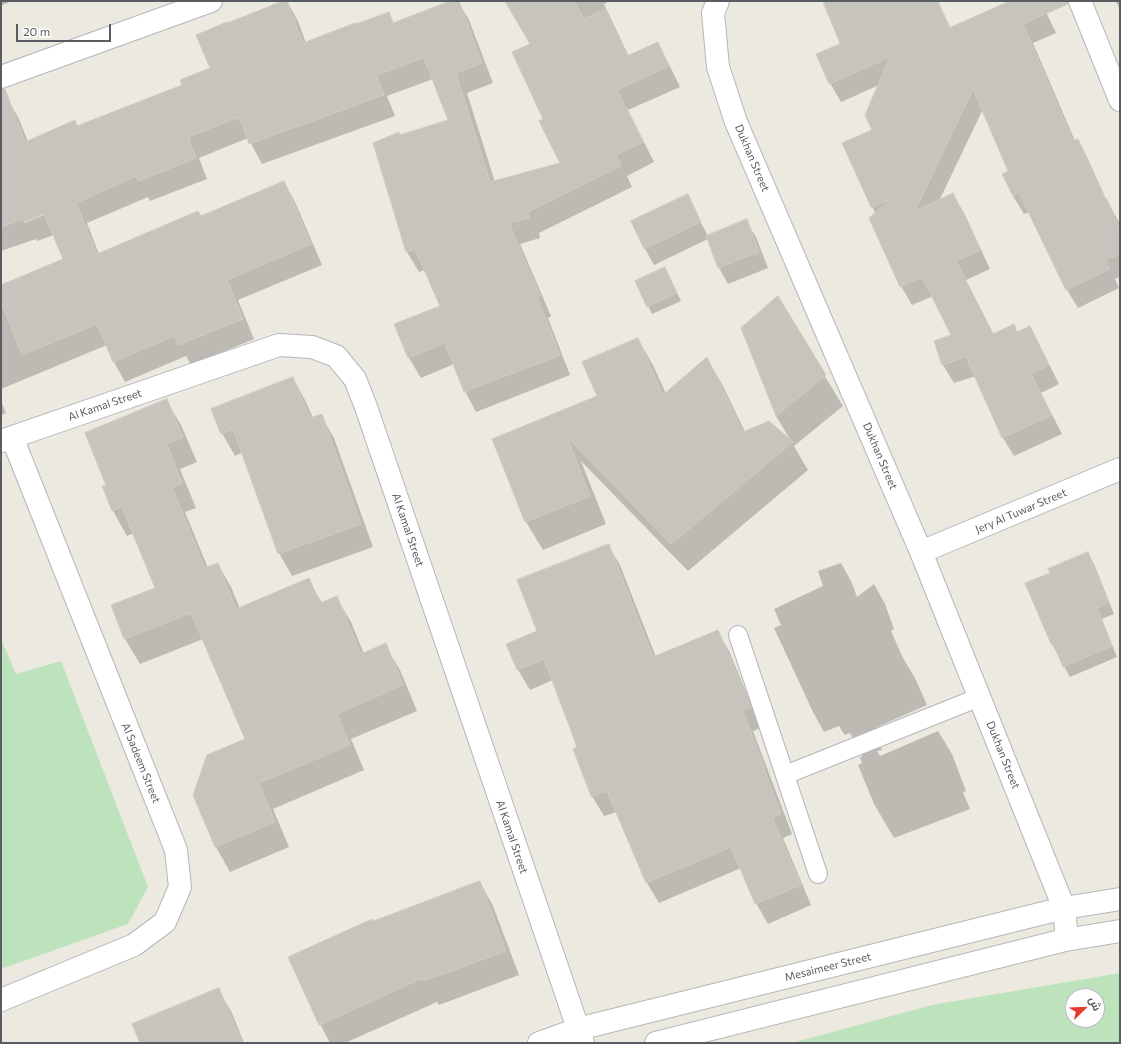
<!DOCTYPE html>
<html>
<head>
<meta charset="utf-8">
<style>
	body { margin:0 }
	#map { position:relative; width:1121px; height:1044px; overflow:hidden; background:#ece9e0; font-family:Commissioner,Cairo,sans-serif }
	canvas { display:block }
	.frame { position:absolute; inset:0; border:2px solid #595c61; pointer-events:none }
	.north { position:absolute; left:1065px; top:988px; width:40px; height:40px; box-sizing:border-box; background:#fff; border:1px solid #bdbec0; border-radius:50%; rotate:67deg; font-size:11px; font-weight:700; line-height:16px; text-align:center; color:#595c61 }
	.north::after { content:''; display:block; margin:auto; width:14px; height:18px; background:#e53a2d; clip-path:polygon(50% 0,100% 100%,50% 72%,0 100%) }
	.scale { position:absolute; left:16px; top:24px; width:95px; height:18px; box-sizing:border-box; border:2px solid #595c61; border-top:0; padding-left:5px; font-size:12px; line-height:14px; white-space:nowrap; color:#595c61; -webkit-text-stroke:3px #fff; paint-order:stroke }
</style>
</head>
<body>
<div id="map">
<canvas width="1121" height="1044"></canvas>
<div class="frame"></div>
<div class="north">ش</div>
<div class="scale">20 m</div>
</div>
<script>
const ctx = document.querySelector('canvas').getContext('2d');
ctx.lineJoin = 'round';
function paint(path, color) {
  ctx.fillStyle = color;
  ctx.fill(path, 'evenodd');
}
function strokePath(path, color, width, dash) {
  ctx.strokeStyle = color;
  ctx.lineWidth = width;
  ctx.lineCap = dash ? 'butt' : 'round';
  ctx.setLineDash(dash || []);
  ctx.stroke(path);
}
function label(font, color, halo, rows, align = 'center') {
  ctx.font = font + ' Commissioner,sans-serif';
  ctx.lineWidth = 3;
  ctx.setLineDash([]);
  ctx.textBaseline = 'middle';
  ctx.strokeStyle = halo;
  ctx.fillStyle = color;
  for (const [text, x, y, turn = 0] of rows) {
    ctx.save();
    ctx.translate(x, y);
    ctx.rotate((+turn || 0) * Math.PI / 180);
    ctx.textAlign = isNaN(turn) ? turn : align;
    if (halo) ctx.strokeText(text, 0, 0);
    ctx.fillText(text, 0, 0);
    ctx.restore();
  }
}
paint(new Path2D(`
	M 1,639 L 16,674 L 61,661 L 148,887 L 128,924 L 1,969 Z
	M 1120,973 L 1120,1043 L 792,1043 L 932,1005 ZM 1073,996 L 1097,996 L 1097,1020 L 1073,1020 Z`), '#bde3bc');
paint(new Path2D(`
	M 1,1 L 12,1 L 1,6 Z
	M 285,1 L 287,1 L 298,21 L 306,43 L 388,13 L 394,23 L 452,1 L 458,1 L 469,20 L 493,83 L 467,93 L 495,182 L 561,164 L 544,120 L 532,44 L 506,1 L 610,1 L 604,4 L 629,57 L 657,43 L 669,64 L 680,87 L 628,110 L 654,162 L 627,176 L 632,187 L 539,233 L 540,238 L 520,244 L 551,316 L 548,318 L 570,375 L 476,412 L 465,391 L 454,364 L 421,378 L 409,358 L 441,307 L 425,270 L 419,272 L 407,252 L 374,144 L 450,121 L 433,79 L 387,96 L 395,116 L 262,164 L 248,138 L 199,158 L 207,179 L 150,201 L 148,197 L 87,223 L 99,254 L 201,217 L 284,182 L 295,202 L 322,265 L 238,300 L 254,339 L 191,365 L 186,356 L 125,382 L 114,362 L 107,345 L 1,389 L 1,286 L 64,260 L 54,235 L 37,241 L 36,239 L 1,251 L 1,101 L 7,98 L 19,119 L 28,142 L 74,121 L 78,127 L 184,86 L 211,69 L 227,24 ZM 49,211 L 49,213 L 24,223 L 24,221 Z
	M 824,1 L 938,1 L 951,29 L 1013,1 L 1040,1 L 1045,10 L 1056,33 L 1033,43 L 1075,141 L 1078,140 L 1088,159 L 1106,199 L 1120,224 L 1120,277 L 1115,279 L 1119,288 L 1078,308 L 1067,290 L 1030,212 L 1024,214 L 1013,196 L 1009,172 L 983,109 L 939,201 L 953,194 L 964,213 L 990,269 L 966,280 L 994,335 L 1017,333 L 1029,327 L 1040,346 L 1059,384 L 1041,393 L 1062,434 L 1014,456 L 1003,438 L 976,376 L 954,383 L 943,365 L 953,335 L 933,296 L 912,305 L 901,286 L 875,213 L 843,144 L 874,131 L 879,85 L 841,102 L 830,83 L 841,44 Z
	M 1115,1 L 1120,1 L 1120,9 L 1116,2 Z
	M 687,196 L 708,236 L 746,221 L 756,237 L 768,268 L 728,284 L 719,268 L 708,239 L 654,265 L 645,249 Z
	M 665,268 L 681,301 L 652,314 L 648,306 Z
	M 777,298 L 843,406 L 794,446 L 808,470 L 688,571 L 581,461 L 606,524 L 543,550 L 526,522 L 493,440 L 598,397 L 638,339 L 654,367 L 666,394 L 707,358 L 723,386 L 745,432 L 791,441 L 776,416 Z
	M 293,378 L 305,400 L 313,418 L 321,415 L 334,438 L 373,547 L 292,576 L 279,553 L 243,452 L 235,456 L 222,433 Z
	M 166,400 L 181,425 L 197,462 L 180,469 L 196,508 L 185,512 L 208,568 L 218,564 L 232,589 L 240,609 L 308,579 L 322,603 L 336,597 L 351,622 L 364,654 L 385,645 L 400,670 L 417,711 L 351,739 L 364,770 L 273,809 L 289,847 L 230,872 L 216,847 L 246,740 L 203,639 L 140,664 L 125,639 L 112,606 L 156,588 L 134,533 L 127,536 L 113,511 L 103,487 L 107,485 Z
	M 1,401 L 6,413 L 1,415 Z
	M 608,545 L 620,565 L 656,657 L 717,631 L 729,651 L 761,728 L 753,731 L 792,834 L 783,838 L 811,905 L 768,924 L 756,903 L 741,868 L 659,903 L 647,883 L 617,812 L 604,816 L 592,796 L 575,749 L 578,748 L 553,680 L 530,690 L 518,670 L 508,644 L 539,631 Z
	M 1088,553 L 1094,564 L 1114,614 L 1102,619 L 1117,657 L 1070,677 L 1052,644 L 1027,584 L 1051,574 Z
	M 841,563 L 852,583 L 857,597 L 874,584 L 885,604 L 894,629 L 891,631 L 903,658 L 915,678 L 927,705 L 875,728 L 882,750 L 877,751 L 880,756 L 938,731 L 952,754 L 966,791 L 963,792 L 970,809 L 894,838 L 874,804 L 858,765 L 862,763 L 860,757 L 863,756 L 850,733 L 845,735 L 839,726 L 824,732 L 813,712 L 774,628 L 781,625 L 774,609 L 823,586 L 818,571 Z
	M 480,882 L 493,906 L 519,975 L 439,1005 L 437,1002 L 345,1043 L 330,1043 L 320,1024 L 373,922 Z
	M 218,989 L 232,1013 L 244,1043 L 141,1043 Z`), '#0003');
const building = new Path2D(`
	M 283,1 L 287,1 L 303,43 L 355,23 L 356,24 L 389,12 L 393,23 L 450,1 L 459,1 L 482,63 L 456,73 L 490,182 L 560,163 L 539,121 L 543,119 L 512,52 L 530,44 L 505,1 L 574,1 L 584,19 L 605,9 L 627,56 L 658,42 L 669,66 L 617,90 L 643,142 L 616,155 L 621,166 L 528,212 L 529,218 L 509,223 L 540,296 L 537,297 L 560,355 L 464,392 L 445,343 L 408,358 L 394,324 L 440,306 L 415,249 L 406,252 L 373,143 L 399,132 L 400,135 L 448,120 L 424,58 L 376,75 L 384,95 L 249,144 L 239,117 L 188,137 L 196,158 L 138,181 L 136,176 L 76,203 L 97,254 L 198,211 L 201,216 L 284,181 L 311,244 L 227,280 L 243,319 L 178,345 L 174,336 L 113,362 L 97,324 L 22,355 L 1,302 L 1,285 L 63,259 L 44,214 L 24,222 L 23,219 L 1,227 L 1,89 L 5,89 L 25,142 L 75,120 L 77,126 L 182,85 L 180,80 L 210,68 L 196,35 L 227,22 L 227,23 Z
	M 823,1 L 937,1 L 949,28 L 1010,1 L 1068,1 L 1068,4 L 1023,24 L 1073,141 L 1078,139 L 1105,199 L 1107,199 L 1120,231 L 1120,254 L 1105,260 L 1110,269 L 1066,290 L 1019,193 L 1013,196 L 1002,174 L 1008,171 L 973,89 L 915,211 L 953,193 L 980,250 L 956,261 L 993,334 L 1014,324 L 1017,332 L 1030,326 L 1049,365 L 1031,374 L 1052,415 L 1002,438 L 966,357 L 942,365 L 934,341 L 951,335 L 922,277 L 900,287 L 869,218 L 890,200 L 871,207 L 842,143 L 872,130 L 865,115 L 890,57 L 829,84 L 816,54 L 840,44 Z
	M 688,194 L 701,222 L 644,249 L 631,221 Z
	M 747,219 L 759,252 L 718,268 L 706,236 Z
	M 665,267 L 677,293 L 647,307 L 635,281 Z
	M 778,296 L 826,375 L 776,416 L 741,328 Z
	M 638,338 L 663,395 L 707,357 L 743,432 L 769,421 L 793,442 L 671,544 L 567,437 L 590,496 L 525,522 L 492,439 L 597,396 L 582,362 Z
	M 293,377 L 310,418 L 322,414 L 361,524 L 278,554 L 233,429 L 221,434 L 211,409 Z
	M 167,399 L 183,437 L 167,444 L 182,483 L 172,487 L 205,568 L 218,563 L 236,609 L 309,578 L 320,603 L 337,596 L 361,654 L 386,643 L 403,685 L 337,714 L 350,745 L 259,783 L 275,822 L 215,847 L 193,795 L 207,755 L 245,739 L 191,613 L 124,639 L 111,605 L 155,588 L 122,507 L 112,511 L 102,486 L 106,485 L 85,433 Z
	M 609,544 L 653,657 L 718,630 L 751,707 L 743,711 L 781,814 L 772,817 L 801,885 L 755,904 L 731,847 L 646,883 L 607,791 L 591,796 L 573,749 L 577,747 L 544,659 L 517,670 L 506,644 L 537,631 L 517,580 Z
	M 1088,552 L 1108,603 L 1097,608 L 1112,646 L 1063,667 L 1053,643 L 1051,644 L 1025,583 L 1050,573 L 1048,569 Z
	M 480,881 L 506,951 L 424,981 L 423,978 L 319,1025 L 288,957 L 372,919 L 373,921 Z
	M 219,988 L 242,1043 L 140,1043 L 132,1024 Z`);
paint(building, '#c6c4bd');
strokePath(building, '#d0cabf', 1);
const lane = new Path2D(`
	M 738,635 L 818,874
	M 785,775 L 980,697`);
const street = new Path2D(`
	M 718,1 L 713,13 L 718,67 L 736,122 L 921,552 L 1064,908 L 1066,929 L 1065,940
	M 1080,1 L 1120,100
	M 1,77 L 211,1
	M 1,441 L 279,345 L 312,347 L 336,356 L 355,379 L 366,407 L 583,1043
	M 921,552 L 1120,469
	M 1,1000 L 134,945 L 165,922 L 180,887 L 176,850 L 12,437`);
const secondary = new Path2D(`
	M 539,1043 L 578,1029 L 1064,908 L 1120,899
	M 656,1043 L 1065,940 L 1120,931`);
strokePath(lane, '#b3b6bb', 20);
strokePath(street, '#b3b6bb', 24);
strokePath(secondary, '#b4b7bd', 24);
strokePath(lane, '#fff', 18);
strokePath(street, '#fff', 22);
strokePath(secondary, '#fff', 22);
label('11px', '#595c61', '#fff', [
	["Dukhan Street",752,158,67],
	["Al Kamal Street",105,405,-19],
	["Dukhan Street",880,456,67],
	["Jery Al Tuwar Street",1021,511,-23],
	["Al Kamal Street",408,530,71],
	["Dukhan Street",1003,755,68],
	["Al Sadeem Street",141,763,68],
	["Al Kamal Street",512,837,71],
	["Mesaimeer Street",828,967,-14]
]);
</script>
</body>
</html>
